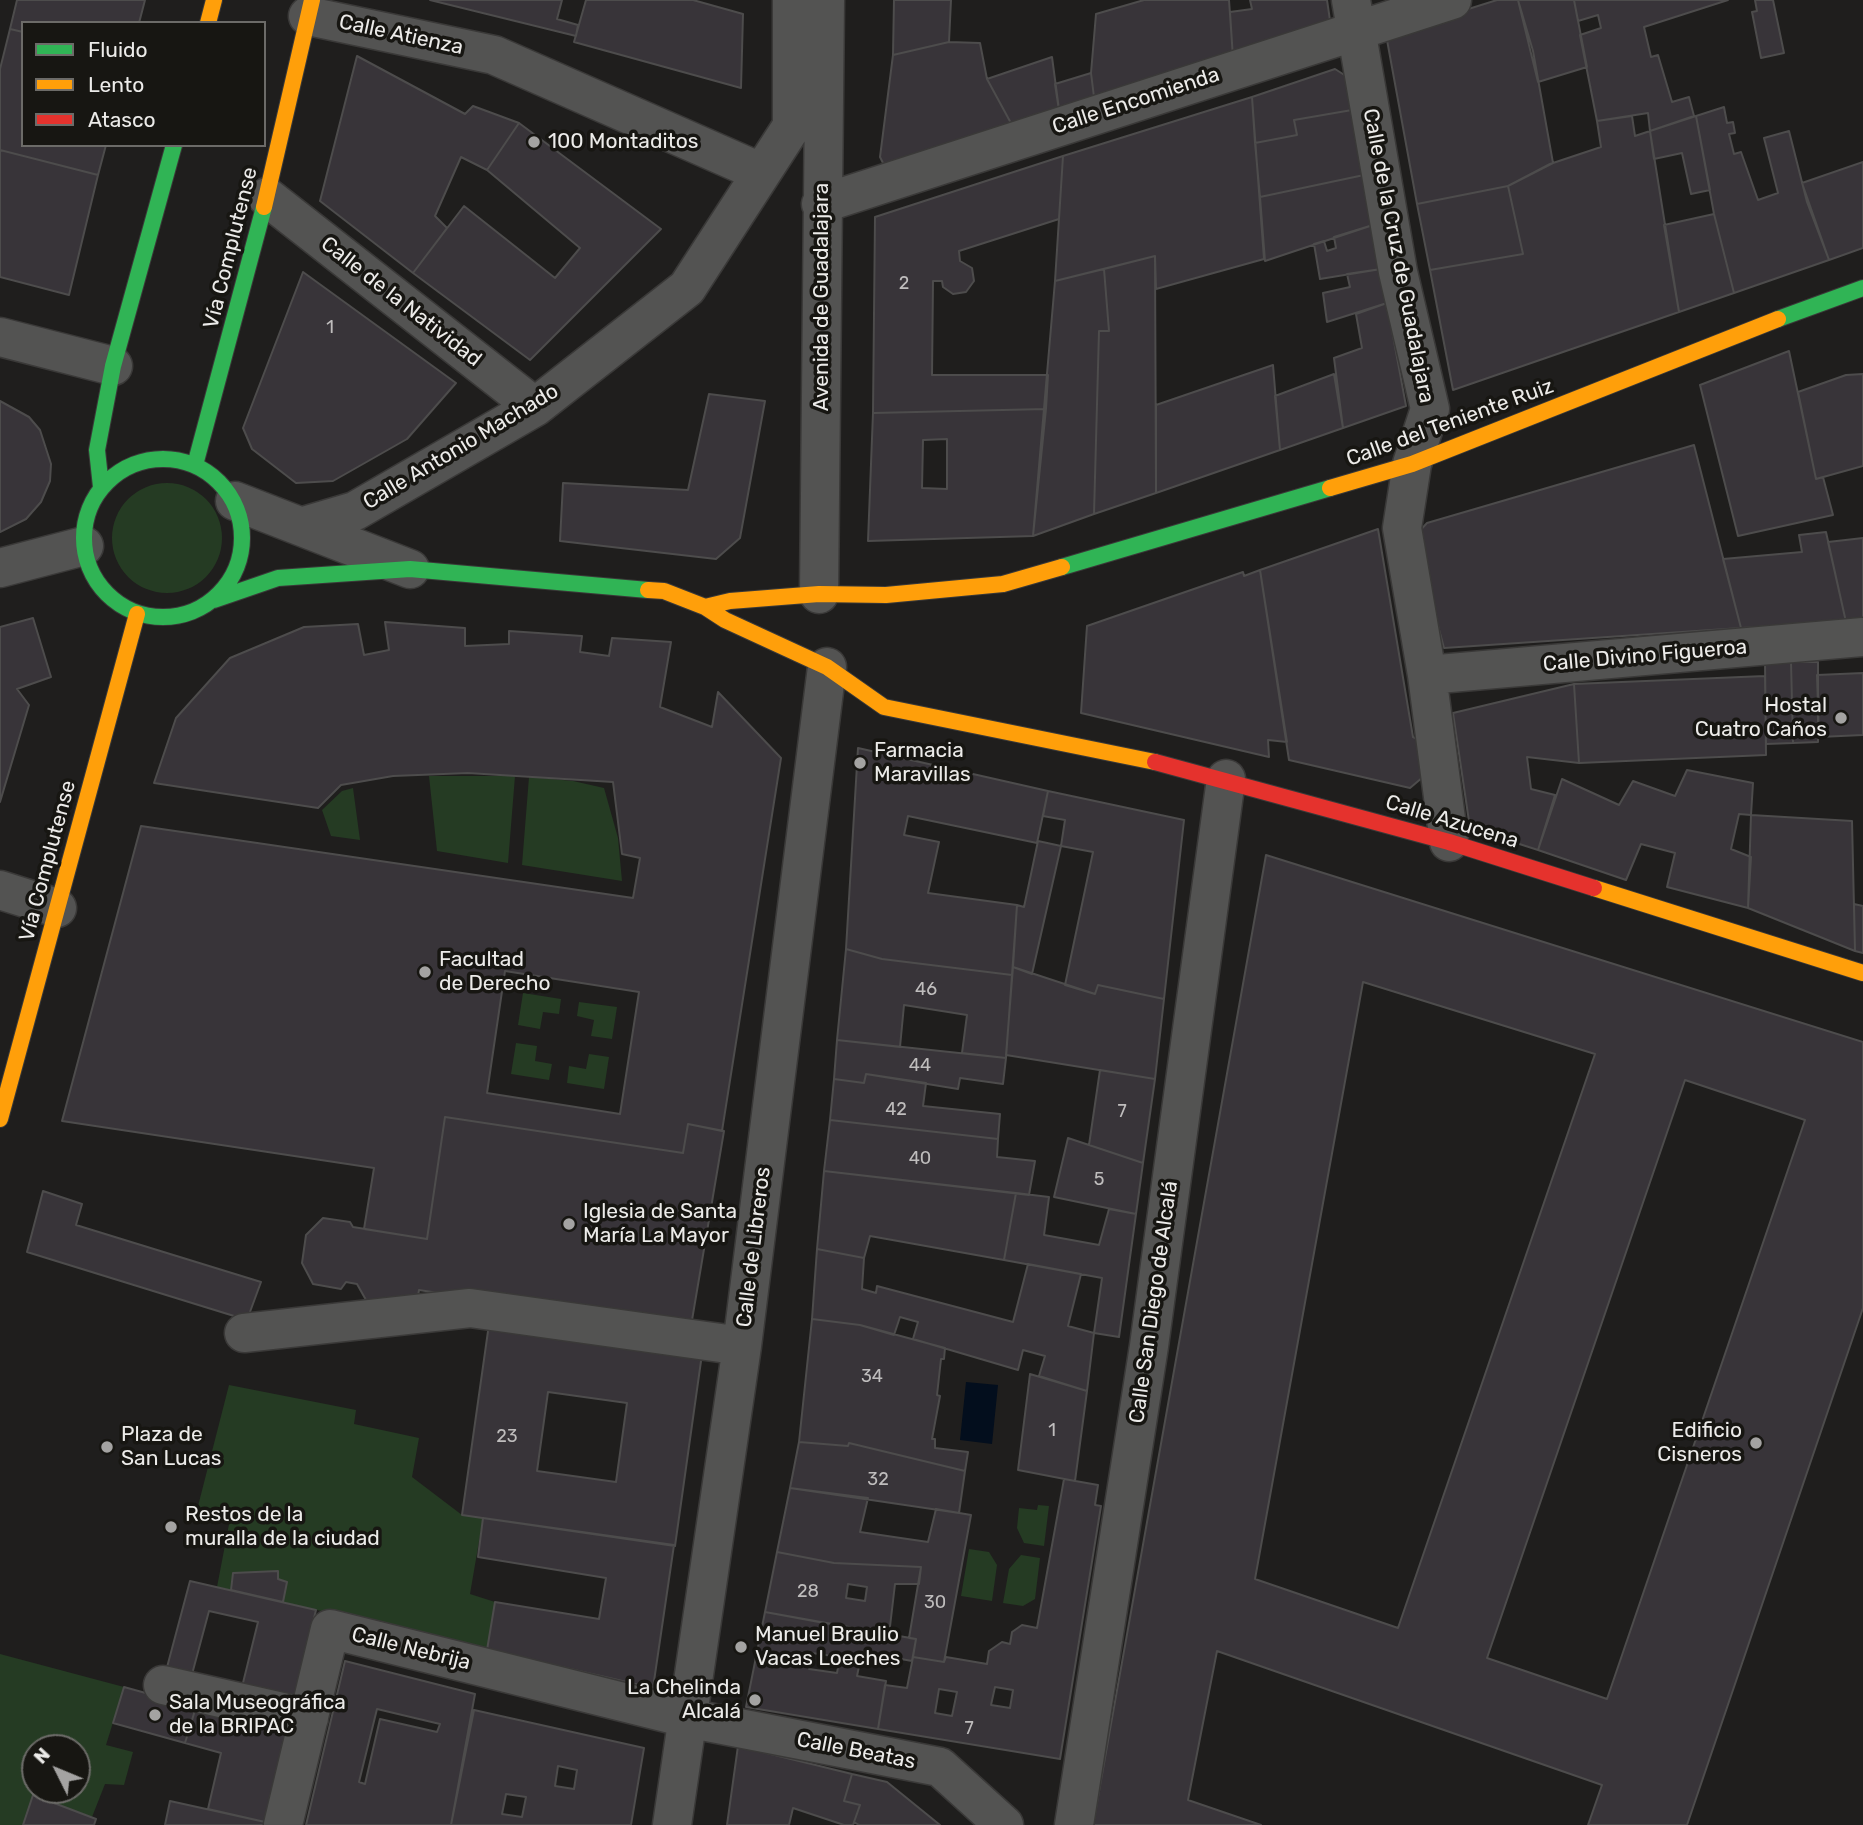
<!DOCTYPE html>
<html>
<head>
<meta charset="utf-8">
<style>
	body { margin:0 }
	#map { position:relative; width:1863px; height:1825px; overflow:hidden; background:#1f1e1d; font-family:Rubik,sans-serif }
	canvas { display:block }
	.legend { position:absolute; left:21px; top:21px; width:245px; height:126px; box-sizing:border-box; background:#171612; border:2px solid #6c6b68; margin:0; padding:9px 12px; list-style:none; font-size:21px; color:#ecebe9 }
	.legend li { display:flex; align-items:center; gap:14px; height:35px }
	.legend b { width:35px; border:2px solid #6c6b68 }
	.north { position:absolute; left:21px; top:1734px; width:70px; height:70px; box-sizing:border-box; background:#171612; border:2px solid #6c6b68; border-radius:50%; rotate:313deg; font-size:19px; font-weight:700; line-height:28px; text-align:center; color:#ecebe9 }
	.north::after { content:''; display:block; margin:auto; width:24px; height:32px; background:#a4a3a2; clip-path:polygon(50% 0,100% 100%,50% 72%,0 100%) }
</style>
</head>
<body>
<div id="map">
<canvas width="1863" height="1825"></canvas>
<ul class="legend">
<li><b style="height:9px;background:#30b455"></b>Fluido</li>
<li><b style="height:9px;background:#ff9f0a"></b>Lento</li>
<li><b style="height:9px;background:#e5322d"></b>Atasco</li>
</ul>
<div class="north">N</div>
</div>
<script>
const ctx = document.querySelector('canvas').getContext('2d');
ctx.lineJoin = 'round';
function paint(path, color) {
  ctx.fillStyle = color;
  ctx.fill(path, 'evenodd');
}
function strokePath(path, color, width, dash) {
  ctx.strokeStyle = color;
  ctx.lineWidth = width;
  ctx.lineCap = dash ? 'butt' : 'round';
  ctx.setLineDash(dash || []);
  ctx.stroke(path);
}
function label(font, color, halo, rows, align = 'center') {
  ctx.font = font + ' Rubik,sans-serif';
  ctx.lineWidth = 7;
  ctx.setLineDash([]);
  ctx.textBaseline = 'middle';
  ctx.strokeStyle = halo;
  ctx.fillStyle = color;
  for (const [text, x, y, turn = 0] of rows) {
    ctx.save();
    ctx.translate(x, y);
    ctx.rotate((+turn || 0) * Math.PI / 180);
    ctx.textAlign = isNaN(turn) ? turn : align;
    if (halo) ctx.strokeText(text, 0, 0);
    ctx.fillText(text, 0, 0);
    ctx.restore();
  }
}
paint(new Path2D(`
	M112 538a55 55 0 1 1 110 0a55 55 0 1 1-110 0Z
	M 429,776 L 515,776 L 508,863 L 437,851 Z
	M 529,777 L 573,781 L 604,788 L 618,838 L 622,881 L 522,865 Z
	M 353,788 L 360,840 L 331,836 L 322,810 L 342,791 Z
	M 523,993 L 561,999 L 559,1014 L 543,1012 L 540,1029 L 518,1025 Z
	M 579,1002 L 617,1007 L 612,1039 L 591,1036 L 594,1020 L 577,1016 Z
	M 516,1043 L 537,1046 L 535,1061 L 552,1064 L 549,1080 L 511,1074 Z
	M 589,1054 L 609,1057 L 604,1089 L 567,1083 L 569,1066 L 586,1069 Z
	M 229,1385 L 356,1410 L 354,1424 L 419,1438 L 412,1477 L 462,1515 L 483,1518 L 470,1594 L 495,1602 L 487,1650 L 283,1602 L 287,1582 L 278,1579 L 277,1571 L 233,1573 L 231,1590 L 217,1587 L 230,1519 L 197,1510 Z
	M 1038,1505 L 1049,1506 L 1044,1546 L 1024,1543 L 1017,1528 L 1019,1508 L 1037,1510 Z
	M 969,1549 L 989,1552 L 997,1565 L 992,1601 L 961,1596 Z
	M 1021,1555 L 1040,1558 L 1035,1599 L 1023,1606 L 1003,1603 L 1009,1569 Z
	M 0,1654 L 124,1687 L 106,1745 L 133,1752 L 124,1785 L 105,1784 L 92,1817 L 33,1795 L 23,1825 L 0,1825 ZM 35,1748 L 77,1748 L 77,1790 L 35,1790 Z`), '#253b23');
paint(new Path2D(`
	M 966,1382 L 998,1385 L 992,1444 L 960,1440 Z`), '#030e1d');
const building = new Path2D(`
	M 17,0 L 145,0 L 139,23 L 23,23 L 23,32 L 10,29 Z
	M 430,0 L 562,0 L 557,19 L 578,25 L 576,36 Z
	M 586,0 L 693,0 L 743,14 L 741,88 L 574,42 Z
	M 894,0 L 951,0 L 949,42 L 893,55 Z
	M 1144,0 L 1229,0 L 1233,58 L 1095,105 L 1091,73 L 1096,14 Z
	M 1250,0 L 1327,0 L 1331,27 L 1233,58 L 1230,12 L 1252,9 Z
	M 1497,0 L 1518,0 L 1533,51 L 1553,163 L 1508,186 L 1417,204 L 1387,40 L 1392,33 Z
	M 1518,0 L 1574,0 L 1587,67 L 1538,82 Z
	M 1574,0 L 1728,0 L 1644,27 L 1651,57 L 1658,55 L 1672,102 L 1689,97 L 1694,116 L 1650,131 L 1648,113 L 1597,121 L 1580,35 L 1601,28 L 1598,15 L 1578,21 Z
	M 1755,0 L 1773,0 L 1784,53 L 1761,58 L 1752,12 L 1757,11 Z
	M 10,29 L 23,32 L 23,145 L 106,145 L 98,175 L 0,150 L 0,69 Z
	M 949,42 L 980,43 L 987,79 L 1012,125 L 891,164 L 883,163 L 880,157 L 893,55 Z
	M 357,56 L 465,114 L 473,106 L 519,123 L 487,170 L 461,157 L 435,216 L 447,228 L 413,273 L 320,201 Z
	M 1052,57 L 1060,117 L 1012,125 L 987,79 Z
	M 1335,69 L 1346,76 L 1352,110 L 1294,120 L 1297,135 L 1255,143 L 1252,97 Z
	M 1091,73 L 1095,105 L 1060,117 L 1055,84 Z
	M 1252,97 L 1264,259 L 1156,289 L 1155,256 L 1055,281 L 1063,156 Z
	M 1724,107 L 1727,123 L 1733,122 L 1735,133 L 1729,134 L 1734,154 L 1741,152 L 1758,200 L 1778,193 L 1764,138 L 1789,131 L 1807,202 L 1829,260 L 1734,293 L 1714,214 L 1696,116 Z
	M 1352,110 L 1364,175 L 1260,197 L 1255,143 L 1297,135 L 1294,120 Z
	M 1632,116 L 1635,136 L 1650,131 L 1679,312 L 1453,390 L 1430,270 L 1523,254 L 1508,186 L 1550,164 L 1601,147 L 1597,121 Z
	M 1696,116 L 1710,190 L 1691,194 L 1682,153 L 1654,159 L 1650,131 Z
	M 519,123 L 661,229 L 530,360 L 413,273 L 464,206 L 555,278 L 580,248 L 487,170 Z
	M 0,150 L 98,175 L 69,295 L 0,277 Z
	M 1063,156 L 1059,219 L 959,251 L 960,261 L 972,268 L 974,281 L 966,292 L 953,294 L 943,287 L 942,281 L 933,281 L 932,375 L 1048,375 L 1046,409 L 873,413 L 875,217 Z
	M 1863,162 L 1863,248 L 1829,260 L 1802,183 Z
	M 1364,175 L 1373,225 L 1265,261 L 1260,197 Z
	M 1508,186 L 1523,254 L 1430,270 L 1417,204 Z
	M 1714,214 L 1734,293 L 1679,312 L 1664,225 Z
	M 1373,225 L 1381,269 L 1320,279 L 1314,244 L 1324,241 L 1327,251 L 1336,248 L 1334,237 Z
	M 1155,256 L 1156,493 L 1094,514 L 1099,331 L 1109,331 L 1104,269 Z
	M 1104,269 L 1109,331 L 1099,331 L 1094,514 L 1033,536 L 1055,281 Z
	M 1381,269 L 1387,303 L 1327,322 L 1323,293 L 1350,287 L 1347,274 Z
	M 303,272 L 456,383 L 407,439 L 333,481 L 296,483 L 252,449 L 243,428 Z
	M 1387,303 L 1406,406 L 1343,428 L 1334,358 L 1362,348 L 1356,314 Z
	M 1789,351 L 1816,479 L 1823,477 L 1833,515 L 1738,536 L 1700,385 Z
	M 1273,365 L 1280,450 L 1156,493 L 1156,405 Z
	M 1334,374 L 1343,428 L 1280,450 L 1275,396 Z
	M 1863,374 L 1863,466 L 1816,479 L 1798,392 L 1846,375 Z
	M 709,394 L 765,401 L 740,538 L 716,559 L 560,541 L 563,483 L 688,490 Z
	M 0,401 L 29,417 L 40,430 L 51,464 L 50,481 L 41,502 L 26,519 L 0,532 Z
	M 1046,409 L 1033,536 L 868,541 L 873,413 ZM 947,439 L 947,489 L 922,488 L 923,440 Z
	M 1694,445 L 1741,628 L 1444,648 L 1414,537 L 1427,523 Z
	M 1378,529 L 1413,737 L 1417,739 L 1423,777 L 1410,788 L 1289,760 L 1260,570 Z
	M 1826,532 L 1846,622 L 1741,628 L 1723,559 L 1802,552 L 1799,535 Z
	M 1863,538 L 1863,621 L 1846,622 L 1828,542 Z
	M 1260,570 L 1287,742 L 1268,740 L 1269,757 L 1081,713 L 1087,626 L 1243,572 L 1244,576 Z
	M 33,618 L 51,677 L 17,689 L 29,705 L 0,802 L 0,627 Z
	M 385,622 L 465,628 L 465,646 L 509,644 L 509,631 L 582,636 L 580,652 L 609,656 L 612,638 L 671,642 L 660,707 L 712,727 L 718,692 L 781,758 L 722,1131 L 688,1124 L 683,1153 L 445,1117 L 427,1239 L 364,1229 L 374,1168 L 62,1121 L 141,826 L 633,898 L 640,858 L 622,854 L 613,782 L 468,773 L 393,776 L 341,785 L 318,808 L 154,783 L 176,718 L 230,658 L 304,627 L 358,624 L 364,655 L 389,650 ZM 505,971 L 639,992 L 620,1114 L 487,1093 Z
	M 1791,662 L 1818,662 L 1818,742 L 1793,743 Z
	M 1791,662 L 1793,743 L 1766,744 L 1765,663 Z
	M 1863,673 L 1863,735 L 1819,737 L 1817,675 Z
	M 1765,676 L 1766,755 L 1579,763 L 1574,684 Z
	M 1574,684 L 1579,763 L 1527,757 L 1531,789 L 1555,795 L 1538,850 L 1470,828 L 1453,713 Z
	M 858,748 L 1048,791 L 1037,843 L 908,816 L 904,835 L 939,842 L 928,893 L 1017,905 L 1012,975 L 882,959 L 846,949 Z
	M 1687,770 L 1753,783 L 1751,815 L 1739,814 L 1731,849 L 1751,857 L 1748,908 L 1667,887 L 1675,853 L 1641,844 L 1626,880 L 1538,850 L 1562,779 L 1619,805 L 1633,781 L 1675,796 Z
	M 1048,791 L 1184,820 L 1164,999 L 1098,985 L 1095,994 L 1065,985 L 1093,852 L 1061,846 L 1065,820 L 1043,816 Z
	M 1751,815 L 1852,821 L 1855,951 L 1748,908 Z
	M 1038,841 L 1061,846 L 1032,974 L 1013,967 L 1017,905 L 1024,907 Z
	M 1266,855 L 1863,1042 L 1863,1308 L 1687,1825 L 1588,1825 L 1602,1785 L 1217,1651 L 1188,1800 L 1261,1825 L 1093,1825 ZM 1363,982 L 1595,1054 L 1398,1628 L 1255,1579 ZM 1685,1080 L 1805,1120 L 1607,1699 L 1487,1658 Z
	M 1854,904 L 1863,906 L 1863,953 L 1855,951 Z
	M 846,949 L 882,959 L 1012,975 L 1006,1058 L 962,1053 L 967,1015 L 904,1005 L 900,1047 L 837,1040 Z
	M 1013,967 L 1095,994 L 1098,985 L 1164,999 L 1155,1079 L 1006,1055 Z
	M 837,1040 L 1006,1058 L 1003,1084 L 960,1078 L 958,1089 L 866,1074 L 864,1083 L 834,1079 Z
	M 1100,1070 L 1155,1079 L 1143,1163 L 1089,1145 Z
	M 866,1074 L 926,1083 L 923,1106 L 1000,1114 L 998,1139 L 830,1120 L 834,1079 L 864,1083 Z
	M 445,1117 L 683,1153 L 688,1124 L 724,1131 L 690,1332 L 419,1290 L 416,1308 L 366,1300 L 357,1284 L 346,1282 L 341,1289 L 313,1284 L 302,1263 L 306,1235 L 323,1218 L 350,1222 L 353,1227 L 427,1239 Z
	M 830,1120 L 998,1139 L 997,1157 L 1035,1161 L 1029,1195 L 824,1171 Z
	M 1068,1138 L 1143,1163 L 1136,1214 L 1054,1197 Z
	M 824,1171 L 1016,1193 L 1004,1260 L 870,1236 L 864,1258 L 817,1249 Z
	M 43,1191 L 82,1204 L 76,1225 L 261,1282 L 247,1320 L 27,1252 Z
	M 1016,1193 L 1049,1197 L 1044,1235 L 1099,1245 L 1109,1209 L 1136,1214 L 1119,1337 L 1094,1333 L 1102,1278 L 1004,1260 Z
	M 817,1249 L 864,1258 L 862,1289 L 876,1293 L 877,1286 L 1013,1322 L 1028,1264 L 1081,1274 L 1068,1326 L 1094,1333 L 1087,1391 L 1039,1376 L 1045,1356 L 1023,1350 L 1018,1370 L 913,1339 L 918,1322 L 900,1317 L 894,1335 L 860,1325 L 812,1319 Z
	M 490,1317 L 702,1354 L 675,1546 L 462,1515 ZM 548,1392 L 627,1403 L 616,1482 L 537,1471 Z
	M 812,1319 L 860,1325 L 945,1348 L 944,1359 L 941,1359 L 937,1395 L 940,1396 L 932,1439 L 935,1439 L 935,1448 L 968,1452 L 965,1471 L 849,1443 L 848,1446 L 799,1442 Z
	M 1030,1374 L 1087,1391 L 1075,1481 L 1018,1470 Z
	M 799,1442 L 848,1446 L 849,1443 L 965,1471 L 959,1513 L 790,1488 Z
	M 1064,1479 L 1098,1485 L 1095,1505 L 1101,1506 L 1060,1759 L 878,1729 L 885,1685 L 907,1688 L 913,1657 L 944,1662 L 946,1657 L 987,1664 L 989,1651 L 1002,1642 L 1010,1644 L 1012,1632 L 1022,1625 L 1037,1628 ZM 995,1687 L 1013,1690 L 1010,1708 L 991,1705 ZM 939,1689 L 957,1692 L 952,1716 L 935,1713 Z
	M 790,1488 L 868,1498 L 860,1532 L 928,1542 L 936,1509 L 971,1515 L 944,1662 L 913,1657 L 916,1639 L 909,1638 L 921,1567 L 834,1563 L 777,1552 Z
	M 483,1518 L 674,1545 L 653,1688 L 487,1650 L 495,1602 L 599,1619 L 606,1578 L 478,1557 Z
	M 777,1552 L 834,1563 L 921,1567 L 919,1584 L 895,1584 L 889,1635 L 765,1612 ZM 848,1584 L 867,1587 L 865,1601 L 846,1598 Z
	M 278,1571 L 278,1579 L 287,1582 L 283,1602 L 231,1590 L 233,1573 Z
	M 190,1581 L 316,1610 L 286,1731 L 241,1691 L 258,1622 L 209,1611 L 191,1678 L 166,1671 Z
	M 765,1612 L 916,1639 L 912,1661 L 862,1652 L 857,1676 L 886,1681 L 878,1729 L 746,1707 ZM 812,1653 L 840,1657 L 837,1673 L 809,1669 Z
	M 345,1661 L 475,1694 L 451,1825 L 306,1825 ZM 377,1709 L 440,1724 L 437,1732 L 380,1719 L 365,1784 L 359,1782 Z
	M 124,1687 L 196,1707 L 185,1743 L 113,1723 Z
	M 196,1707 L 286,1731 L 265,1822 L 208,1809 L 221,1753 L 185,1743 Z
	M 474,1710 L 644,1748 L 631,1825 L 451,1825 ZM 558,1766 L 577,1770 L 574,1789 L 555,1786 ZM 506,1794 L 526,1797 L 522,1817 L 502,1814 Z
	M 738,1746 L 852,1774 L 844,1801 L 860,1805 L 853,1825 L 844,1825 L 793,1808 L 789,1825 L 727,1825 Z
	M 852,1774 L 887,1782 L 940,1825 L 859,1825 L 854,1822 L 860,1805 L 844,1801 Z
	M 33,1795 L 96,1819 L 94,1825 L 23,1825 Z
	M 170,1801 L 265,1822 L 264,1825 L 165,1825 Z`);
paint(building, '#383439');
strokePath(building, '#4d4c4c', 2);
const street = new Path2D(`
	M 1351,0 L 1398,272 L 1430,409 L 1412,464 L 1402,528 L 1427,675 L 1449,842
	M 308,16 L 494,55 L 760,172
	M 267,197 L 535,407
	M 821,204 L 1452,0
	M 0,337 L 113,366
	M 235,501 L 410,569
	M 304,526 L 355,511 L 535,407 L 687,288 L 792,126 L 792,0
	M 0,568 L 84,546
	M 819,594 L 825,0
	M 1427,675 L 1863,637
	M 0,890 L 57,908
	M 244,1333 L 470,1308 L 742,1346
	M 163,1685 L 309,1718
	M 283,1825 L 330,1629 L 687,1718 L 940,1767 L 1004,1825
	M 672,1825 L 742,1346 L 827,667
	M 1074,1825 L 1149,1346 L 1226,779`);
const fast = new Path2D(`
	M 1778,319 L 1863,288
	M84 538a79 79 0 1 1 158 0a79 79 0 1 1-158 0Z
	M 195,465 L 264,207
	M 101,487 L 97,450 L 113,366 L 174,145
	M 1062,567 L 1330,488
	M 214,600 L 278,578 L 410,569 L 648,590`);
const slow = new Path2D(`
	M 208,23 L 214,0
	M 264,207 L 312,0
	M 1330,488 L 1412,464 L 1778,319
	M 648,590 L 664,591 L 705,607 L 725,620 L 827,667 L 884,707 L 1155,762
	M 705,607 L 730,601 L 819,594 L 886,595 L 1003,584 L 1062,567
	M 1594,888 L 1863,973
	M 0,1119 L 137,614`);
const jam = new Path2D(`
	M 1155,762 L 1449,842 L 1594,888`);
strokePath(street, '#3a3938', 41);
strokePath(fast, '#3a3938', 18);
strokePath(slow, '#3a3938', 18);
strokePath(jam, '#3a3938', 18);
strokePath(street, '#535352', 38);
strokePath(fast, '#30b455', 16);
strokePath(slow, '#ff9f0a', 16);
strokePath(jam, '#e5322d', 16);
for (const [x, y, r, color] of [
	[534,142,7,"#a4a3a2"],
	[1841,718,7,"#a4a3a2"],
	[860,763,7,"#a4a3a2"],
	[425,972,7,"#a4a3a2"],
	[569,1224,7,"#a4a3a2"],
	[1756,1443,7,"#a4a3a2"],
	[107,1447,7,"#a4a3a2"],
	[171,1527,7,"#a4a3a2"],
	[741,1647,7,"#a4a3a2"],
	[755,1700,7,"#a4a3a2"],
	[155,1715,7,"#a4a3a2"]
]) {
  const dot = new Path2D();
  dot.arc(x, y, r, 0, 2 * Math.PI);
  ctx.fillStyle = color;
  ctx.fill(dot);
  strokePath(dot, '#171612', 2.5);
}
label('18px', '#bfbdbd', null, [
	["2",904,284],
	["1",330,328],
	["46",926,990],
	["44",920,1066],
	["42",896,1110],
	["7",1122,1112],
	["40",920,1159],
	["5",1099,1180],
	["34",872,1377],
	["1",1052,1431],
	["23",507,1437],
	["32",878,1480],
	["28",808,1592],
	["30",935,1603],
	["7",969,1729]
]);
label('21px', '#ecebe9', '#171612', [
	["Calle Atienza",401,35,12],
	["Calle Encomienda",1136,101,-18],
	["Vía Complutense",231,248,-76],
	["Calle de la Cruz de Guadalajara",1398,256,79],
	["Avenida de Guadalajara",822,297,-90],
	["Calle de la Natividad",401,302,38],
	["Calle del Teniente Ruiz",1450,423,-20],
	["Calle Antonio Machado",461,447,-31],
	["Calle Divino Figueroa",1645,656,-5],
	["Calle Azucena",1452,822,17],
	["Vía Complutense",48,861,-75],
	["Calle de Libreros",754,1247,-83],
	["Calle San Diego de Alcalá",1154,1302,-82],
	["Calle Nebrija",411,1649,14],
	["Calle Beatas",856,1751,11]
]);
label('21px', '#ecebe9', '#171612', [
	["100 Montaditos",548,142],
	["Hostal",1827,706,"right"],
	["Cuatro Caños",1827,730,"right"],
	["Farmacia",874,751],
	["Maravillas",874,775],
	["Facultad",439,960],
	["de Derecho",439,984],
	["Iglesia de Santa",583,1212],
	["María La Mayor",583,1236],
	["Edificio",1742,1431,"right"],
	["Cisneros",1742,1455,"right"],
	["Plaza de",121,1435],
	["San Lucas",121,1459],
	["Restos de la",185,1515],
	["muralla de la ciudad",185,1539],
	["Manuel Braulio",755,1635],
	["Vacas Loeches",755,1659],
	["La Chelinda",741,1688,"right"],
	["Alcalá",741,1712,"right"],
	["Sala Museográfica",169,1703],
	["de la BRIPAC",169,1727]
], 'left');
</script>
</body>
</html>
